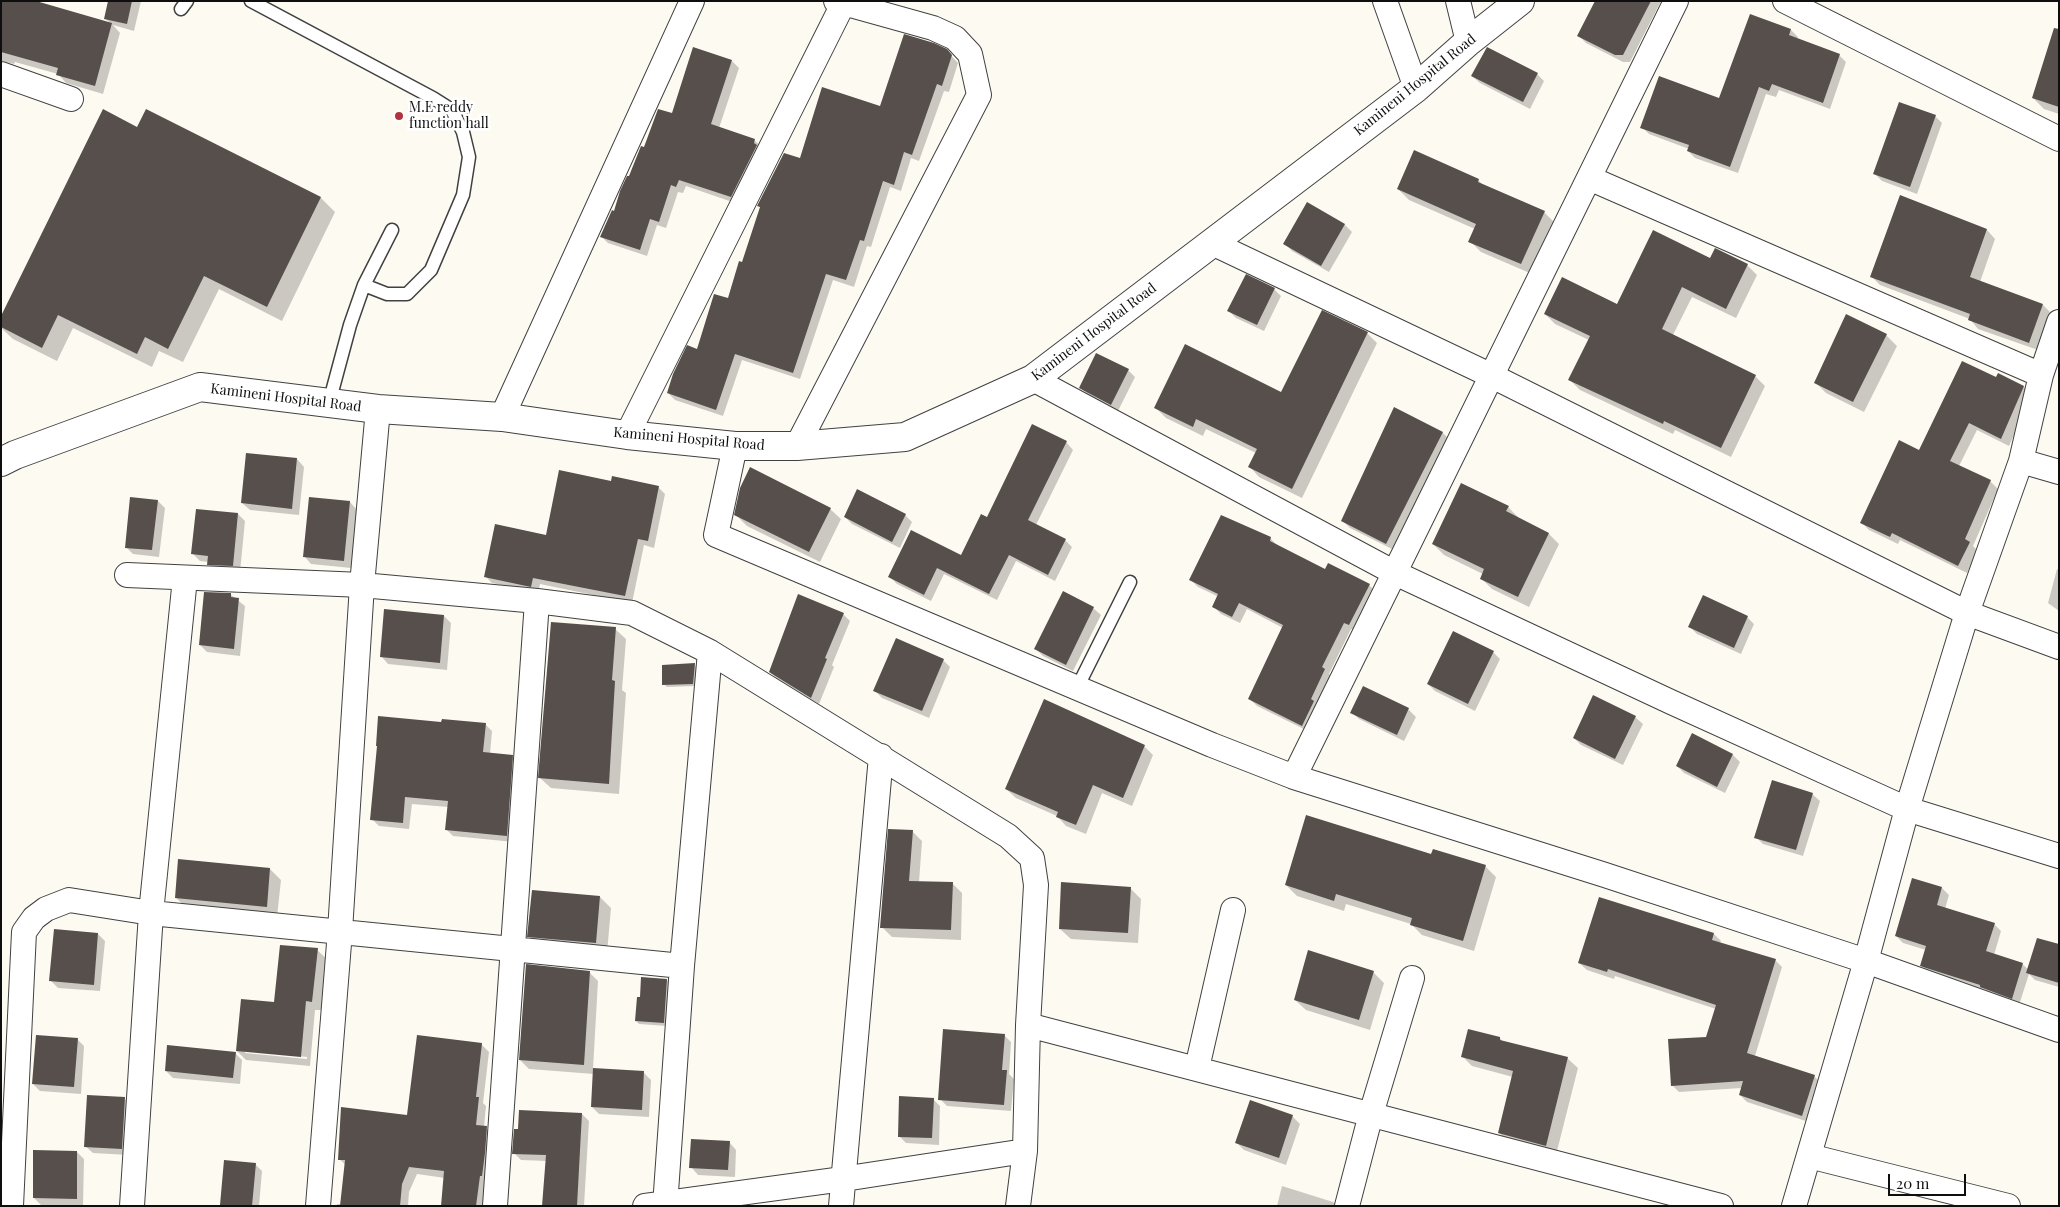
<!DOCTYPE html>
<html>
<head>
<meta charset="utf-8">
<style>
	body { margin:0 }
	#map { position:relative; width:2060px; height:1207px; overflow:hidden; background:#fdfbf1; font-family:"Playfair Display",serif }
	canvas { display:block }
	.frame { position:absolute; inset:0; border:2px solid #0e0e0e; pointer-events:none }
	.scale { position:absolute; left:1888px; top:1174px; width:78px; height:22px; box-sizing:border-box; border:2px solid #0e0e0e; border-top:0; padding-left:6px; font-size:15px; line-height:18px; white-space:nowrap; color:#0e0e0e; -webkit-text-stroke:4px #fff; paint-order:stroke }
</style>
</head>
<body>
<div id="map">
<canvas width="2060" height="1207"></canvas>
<div class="frame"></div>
<div class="scale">20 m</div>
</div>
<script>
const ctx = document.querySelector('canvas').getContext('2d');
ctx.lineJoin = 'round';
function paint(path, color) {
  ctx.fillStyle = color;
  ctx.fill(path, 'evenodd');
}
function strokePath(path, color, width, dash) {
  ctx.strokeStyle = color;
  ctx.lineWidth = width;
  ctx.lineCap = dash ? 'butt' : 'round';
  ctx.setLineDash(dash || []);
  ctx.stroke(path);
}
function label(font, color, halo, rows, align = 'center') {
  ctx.font = font + ' "Playfair Display",serif';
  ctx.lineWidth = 5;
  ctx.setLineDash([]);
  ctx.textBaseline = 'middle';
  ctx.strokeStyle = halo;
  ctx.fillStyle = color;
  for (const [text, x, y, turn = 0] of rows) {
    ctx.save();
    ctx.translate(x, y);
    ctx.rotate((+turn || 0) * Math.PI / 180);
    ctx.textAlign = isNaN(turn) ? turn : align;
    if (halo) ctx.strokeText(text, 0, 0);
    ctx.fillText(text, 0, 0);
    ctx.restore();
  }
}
paint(new Path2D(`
	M 1,1 L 111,24 L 105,18 L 110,1 L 141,1 L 134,31 L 113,25 L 120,33 L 103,94 L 66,83 L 58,74 L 15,62 L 14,64 L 1,61 Z
	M 1596,1 L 1661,1 L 1630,62 L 1623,62 L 1586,43 L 1579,36 Z
	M 1791,30 L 1798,37 L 1797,39 L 1839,55 L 1846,62 L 1830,109 L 1779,90 L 1776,97 L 1766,94 L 1738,173 L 1695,158 L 1688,151 L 1689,149 L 1649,134 L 1642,127 L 1720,99 Z
	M 2059,43 L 2059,114 L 2044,109 L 2033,98 Z
	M 946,50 L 958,63 L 949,92 L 944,91 L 919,161 L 911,158 L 901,191 L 890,187 L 871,247 L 867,246 L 854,287 L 833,280 L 800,379 L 742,360 L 723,416 L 675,400 L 668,393 L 698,350 L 728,300 L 743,264 L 761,208 L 759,206 L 800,160 L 881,107 Z
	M 732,61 L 739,68 L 719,128 L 754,140 L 762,147 L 738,204 L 686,186 L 683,193 L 678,192 L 666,228 L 657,225 L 647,256 L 608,243 L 601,236 L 615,212 L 645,148 L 673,115 Z
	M 1537,74 L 1544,81 L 1530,109 L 1480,83 L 1472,76 Z
	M 146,111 L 321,198 L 335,212 L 282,321 L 219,289 L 183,362 L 159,351 L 152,367 L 73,328 L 57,361 L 13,339 L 1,328 L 1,319 L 138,128 Z
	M 1935,116 L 1942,123 L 1917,194 L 1882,181 L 1875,174 Z
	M 1478,180 L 1484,186 L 1544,212 L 1555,223 L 1532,274 L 1481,252 L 1470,241 L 1475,229 L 1409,200 L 1398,189 Z
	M 1900,196 L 1987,230 L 1995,239 L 1980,282 L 2043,305 L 2051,313 L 2038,350 L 1978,329 L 1970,319 L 1880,285 L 1871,276 Z
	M 1344,224 L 1352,232 L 1329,272 L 1292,251 L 1285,244 Z
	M 1711,259 L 1747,265 L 1757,275 L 1736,318 L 1692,297 L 1673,335 L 1755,376 L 1765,386 L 1731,457 L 1675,430 L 1673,434 L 1580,390 L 1570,380 L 1589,340 L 1555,324 L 1545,314 L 1618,305 Z
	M 1274,289 L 1281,296 L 1264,331 L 1236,318 L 1229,311 Z
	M 1367,333 L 1377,343 L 1302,498 L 1259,477 L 1249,466 L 1256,453 L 1206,429 L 1203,436 L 1166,418 L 1156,408 L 1282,394 Z
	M 1886,335 L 1897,346 L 1864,412 L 1826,393 L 1815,382 Z
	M 1128,370 L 1135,377 L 1118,411 L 1088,395 L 1081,388 Z
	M 1998,375 L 2024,387 L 2032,395 L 2009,446 L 1977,430 L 1959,466 L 1990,481 L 1998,489 L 1973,546 L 1978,551 L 1967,573 L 1900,540 L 1898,544 L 1869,530 L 1861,522 L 1920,452 L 1996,379 Z
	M 1395,409 L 1443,433 L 1450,440 L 1394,550 L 1350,528 L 1343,521 Z
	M 1033,426 L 1066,442 L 1073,450 L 1036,525 L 1065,540 L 1072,547 L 1055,581 L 1016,561 L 997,600 L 944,574 L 931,601 L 897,584 L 890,577 L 962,557 L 988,518 Z
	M 297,459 L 304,467 L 299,515 L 250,510 L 242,503 Z
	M 612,483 L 658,487 L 665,494 L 654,548 L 644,545 L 632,603 L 540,584 L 538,593 L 492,583 L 485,576 L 547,536 Z
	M 158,501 L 165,508 L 159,557 L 133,554 L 126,547 Z
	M 350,502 L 357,510 L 351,568 L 311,564 L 304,556 Z
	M 1508,507 L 1519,518 L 1549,534 L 1559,544 L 1529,607 L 1492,589 L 1481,578 L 1483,574 L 1444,555 L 1433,544 Z
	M 830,509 L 841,519 L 820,562 L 747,526 L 736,515 Z
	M 238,514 L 245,521 L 240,572 L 215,571 L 208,564 L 208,562 L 200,561 L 193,554 Z
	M 905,515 L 912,522 L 900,548 L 852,524 L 845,517 Z
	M 1222,516 L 1271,539 L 1278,546 L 1326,571 L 1369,585 L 1376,592 L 1357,631 L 1351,629 L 1329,674 L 1332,677 L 1310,732 L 1257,706 L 1250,699 L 1283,628 L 1247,609 L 1240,623 L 1221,614 L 1214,607 L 1219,597 L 1198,587 L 1191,580 Z
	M 2057,569 L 2059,570 L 2059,611 L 2048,603 Z
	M 230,594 L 245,606 L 240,656 L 207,652 L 200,645 Z
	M 1093,608 L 1101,615 L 1073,671 L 1043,656 L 1036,649 Z
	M 843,614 L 850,621 L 832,665 L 834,667 L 819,704 L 777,679 L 770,672 Z
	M 444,616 L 451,623 L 447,670 L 388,664 L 381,656 Z
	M 1747,617 L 1754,624 L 1741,654 L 1697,634 L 1690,627 Z
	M 615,629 L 626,639 L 622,690 L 626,693 L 619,794 L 551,788 L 540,778 Z
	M 1493,652 L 1500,659 L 1475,711 L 1435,691 L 1428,684 Z
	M 943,660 L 950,667 L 929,718 L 882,698 L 875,691 Z
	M 694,664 L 697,668 L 696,686 L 667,687 L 664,684 Z
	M 1364,688 L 1409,710 L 1416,717 L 1404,741 L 1359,719 L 1352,712 Z
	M 1635,717 L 1643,724 L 1623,765 L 1581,745 L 1574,738 Z
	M 442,724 L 485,724 L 492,731 L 490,754 L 512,756 L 519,763 L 514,842 L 453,836 L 446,829 L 448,807 L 412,804 L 409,829 L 379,826 L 372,819 Z
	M 1144,746 L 1153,755 L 1132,806 L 1102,793 L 1086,834 L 1066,826 L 1057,816 L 1016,798 L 1006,789 Z
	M 1733,755 L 1740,762 L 1725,793 L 1684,773 L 1677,766 Z
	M 1812,794 L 1820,801 L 1803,856 L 1763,844 L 1756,837 Z
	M 912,831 L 922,841 L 919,882 L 953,884 L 962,893 L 961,940 L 892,937 L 882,927 Z
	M 1432,855 L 1485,866 L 1496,877 L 1474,951 L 1422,935 L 1411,924 L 1346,904 L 1344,911 L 1297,896 L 1286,885 Z
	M 180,860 L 270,869 L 281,880 L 277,917 L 187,908 L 176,898 Z
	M 1130,888 L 1141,899 L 1138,943 L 1071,939 L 1060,929 Z
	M 1942,888 L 1949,895 L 1945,909 L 1994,924 L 2001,931 L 1994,955 L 2022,964 L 2029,970 L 2059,946 L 2059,987 L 2035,980 L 2029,974 L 2019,1005 L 1988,994 L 1985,991 L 1928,972 L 1921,965 L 1926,950 L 1903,943 L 1896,936 Z
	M 533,891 L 600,897 L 611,908 L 607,953 L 540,947 L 529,936 Z
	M 98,934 L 105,941 L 100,991 L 58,988 L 50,980 Z
	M 1714,934 L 1721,941 L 1720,943 L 1775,960 L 1782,967 L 1755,1056 L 1814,1076 L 1821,1083 L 1809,1122 L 1747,1102 L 1740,1095 L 1742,1088 L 1679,1092 L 1672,1085 L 1707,1038 L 1716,1009 L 1615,976 L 1614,979 L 1587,970 L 1579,963 Z
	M 317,950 L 327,959 L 321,1010 L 315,1010 L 310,1066 L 246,1060 L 237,1051 ZM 245,1051 L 307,1057 L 307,1059 L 245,1053 Z
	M 589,972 L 598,981 L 593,1069 L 643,1072 L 651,1080 L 649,1117 L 599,1114 L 592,1107 L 594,1074 L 529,1069 L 520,1060 Z
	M 1373,972 L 1384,983 L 1370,1030 L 1306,1010 L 1295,1000 Z
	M 667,980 L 670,984 L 667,1026 L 639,1024 L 636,1021 Z
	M 1004,1035 L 1011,1042 L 1009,1074 L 1014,1079 L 1011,1111 L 947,1106 L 940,1099 Z
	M 1500,1038 L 1503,1042 L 1567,1058 L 1578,1068 L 1556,1155 L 1509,1143 L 1499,1133 L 1513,1077 L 1472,1066 L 1462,1056 Z
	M 77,1039 L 84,1046 L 81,1094 L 40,1091 L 33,1084 Z
	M 481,1044 L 489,1052 L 483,1103 L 486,1106 L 484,1127 L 494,1135 L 484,1206 L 442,1206 L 445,1178 L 417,1174 L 409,1192 L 408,1206 L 337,1206 L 337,1204 L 341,1204 L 346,1165 L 339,1159 L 408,1116 Z
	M 235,1053 L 242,1060 L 240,1084 L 173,1078 L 166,1071 Z
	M 125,1099 L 132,1106 L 129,1155 L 93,1153 L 85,1146 Z
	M 933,1099 L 940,1106 L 939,1145 L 906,1143 L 899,1136 Z
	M 582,1114 L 589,1121 L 584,1206 L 544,1206 L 546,1161 L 521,1160 L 514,1153 Z
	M 1292,1116 L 1300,1124 L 1286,1165 L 1244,1150 L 1237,1143 Z
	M 729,1142 L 736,1150 L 735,1177 L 698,1175 L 691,1167 Z
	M 77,1152 L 84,1159 L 83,1206 L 41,1205 L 34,1198 Z
	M 255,1164 L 262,1171 L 259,1206 L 223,1206 L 221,1204 Z
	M 1282,1186 L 1333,1202 L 1337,1206 L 1277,1206 Z`), '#0003');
paint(new Path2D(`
	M 1,1 L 36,1 L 112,23 L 95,86 L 56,75 L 58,68 L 1,52 Z
	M 108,1 L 132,1 L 127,24 L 104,19 Z
	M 1595,1 L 1651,1 L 1623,55 L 1615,55 L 1577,36 Z
	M 1750,14 L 1791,29 L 1789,35 L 1840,54 L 1823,103 L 1772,84 L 1769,91 L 1759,87 L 1730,167 L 1687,151 L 1689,145 L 1640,128 L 1659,76 L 1719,98 Z
	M 2054,28 L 2059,29 L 2059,107 L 2032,98 Z
	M 904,34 L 934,43 L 947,49 L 952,55 L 942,86 L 937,84 L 912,155 L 904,152 L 894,185 L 883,181 L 864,241 L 860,240 L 846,280 L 826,274 L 793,373 L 735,354 L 716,410 L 667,393 L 673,374 L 687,345 L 697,349 L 714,294 L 728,298 L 739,261 L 742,262 L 760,207 L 757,206 L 784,153 L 800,158 L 822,87 L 880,106 Z
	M 693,47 L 732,60 L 711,124 L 755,139 L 754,143 L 757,145 L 731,197 L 679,180 L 676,187 L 671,185 L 659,222 L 650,219 L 640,250 L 600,237 L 612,210 L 614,211 L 620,191 L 627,176 L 629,176 L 641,146 L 644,147 L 658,109 L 672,113 Z
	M 1487,47 L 1538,73 L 1523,102 L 1471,76 Z
	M 1899,102 L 1936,115 L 1910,187 L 1873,174 Z
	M 103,109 L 137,127 L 146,109 L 321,197 L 267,307 L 204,276 L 168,349 L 145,337 L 137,354 L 58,315 L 42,348 L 1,327 L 1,316 Z
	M 1414,150 L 1479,179 L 1478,182 L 1545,211 L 1521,264 L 1468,242 L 1476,224 L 1397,189 Z
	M 1900,195 L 1987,229 L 1970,277 L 2043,304 L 2029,343 L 1968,320 L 1970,314 L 1870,277 Z
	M 1307,202 L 1345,224 L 1321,266 L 1283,244 Z
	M 1653,230 L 1710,258 L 1715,248 L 1748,264 L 1726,309 L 1682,287 L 1662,329 L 1756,375 L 1721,448 L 1664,421 L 1663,424 L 1568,380 L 1590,336 L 1544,314 L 1562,277 L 1617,304 Z
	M 1246,274 L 1275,288 L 1257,325 L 1227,311 Z
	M 1322,310 L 1368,332 L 1292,489 L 1248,467 L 1257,449 L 1196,419 L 1193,427 L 1154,408 L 1185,344 L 1281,392 Z
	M 1846,314 L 1887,334 L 1853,402 L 1814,383 Z
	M 1096,353 L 1129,369 L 1111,405 L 1079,388 Z
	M 1962,361 L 1996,377 L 1998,373 L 2024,386 L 2001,439 L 1969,423 L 1950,461 L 1991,480 L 1965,539 L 1970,542 L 1958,566 L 1892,533 L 1890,537 L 1860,523 L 1899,440 L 1919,450 Z
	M 1394,407 L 1443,432 L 1386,544 L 1341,521 Z
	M 1032,424 L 1067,441 L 1028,520 L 1066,539 L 1048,575 L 1009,555 L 989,594 L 937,568 L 924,595 L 888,577 L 911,530 L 961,555 L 981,514 L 987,517 Z
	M 246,453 L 297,458 L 292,509 L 241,503 Z
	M 750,467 L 831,508 L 809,552 L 734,515 L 740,488 Z
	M 559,470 L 611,481 L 612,476 L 659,486 L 648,541 L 638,539 L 625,596 L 533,578 L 531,587 L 484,577 L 495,524 L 546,535 Z
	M 1461,483 L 1509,506 L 1506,511 L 1549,533 L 1518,597 L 1480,579 L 1484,569 L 1432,544 Z
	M 857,489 L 906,514 L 892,542 L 844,517 Z
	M 130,497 L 158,500 L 152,550 L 125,548 Z
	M 309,497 L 350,501 L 344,561 L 303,557 Z
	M 196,509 L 238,513 L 233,566 L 207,565 L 208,556 L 191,554 Z
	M 1221,515 L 1271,537 L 1270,541 L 1325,569 L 1328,563 L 1370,584 L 1349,625 L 1344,623 L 1322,667 L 1325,669 L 1311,699 L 1314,701 L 1302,726 L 1248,699 L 1283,625 L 1239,603 L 1232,617 L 1212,607 L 1218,594 L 1189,580 Z
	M 1063,591 L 1094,607 L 1066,665 L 1034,649 Z
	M 204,592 L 231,593 L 231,597 L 239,598 L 234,649 L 199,645 Z
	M 798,594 L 844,613 L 825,658 L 827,659 L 811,698 L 769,672 Z
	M 1703,595 L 1748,616 L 1734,648 L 1688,627 Z
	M 384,609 L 444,615 L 440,663 L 380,657 Z
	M 551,622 L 616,627 L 612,680 L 615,681 L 609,784 L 538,778 Z
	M 1453,631 L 1494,651 L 1468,704 L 1427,684 Z
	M 896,638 L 944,659 L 922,711 L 873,691 Z
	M 695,663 L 693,684 L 662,685 L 662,665 Z
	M 1363,686 L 1409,708 L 1397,735 L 1350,713 Z
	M 1593,695 L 1636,716 L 1615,759 L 1573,738 Z
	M 1044,699 L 1145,745 L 1123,798 L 1093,785 L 1076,825 L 1056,817 L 1058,812 L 1005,789 Z
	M 378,716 L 441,722 L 442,719 L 486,723 L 483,752 L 513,755 L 507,836 L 445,830 L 448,801 L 405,797 L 403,823 L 370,820 L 377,746 L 376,746 Z
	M 1692,733 L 1733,754 L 1717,787 L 1676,766 Z
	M 1772,780 L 1813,793 L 1796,850 L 1754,838 Z
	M 1306,815 L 1431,854 L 1433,849 L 1486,865 L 1463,941 L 1410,925 L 1412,918 L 1336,894 L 1334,901 L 1285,885 Z
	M 888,829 L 913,830 L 909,881 L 953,882 L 951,930 L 880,928 Z
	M 178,859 L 270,868 L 267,907 L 175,898 Z
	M 1912,878 L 1942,887 L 1937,905 L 1995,923 L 1986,951 L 2023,963 L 2012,999 L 1980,987 L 1980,985 L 1920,966 L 1926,946 L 1895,936 Z
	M 1061,882 L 1131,887 L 1128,933 L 1059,929 Z
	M 532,890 L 600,896 L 596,943 L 527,937 Z
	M 1599,897 L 1714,933 L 1712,940 L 1776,959 L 1747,1053 L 1815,1075 L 1802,1116 L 1739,1095 L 1743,1081 L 1671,1086 L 1668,1039 L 1706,1037 L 1716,1005 L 1608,969 L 1607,972 L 1578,963 Z
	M 54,929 L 98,933 L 94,985 L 49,981 Z
	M 2037,938 L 2059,944 L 2059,983 L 2026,973 Z
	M 280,945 L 318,948 L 312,1002 L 306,1001 L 301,1057 L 236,1051 L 241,999 L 274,1002 Z
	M 1308,950 L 1374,971 L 1359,1020 L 1294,1000 Z
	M 526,964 L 590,971 L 584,1065 L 519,1060 Z
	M 641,977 L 667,979 L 664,1023 L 635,1021 L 637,997 L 640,997 Z
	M 943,1029 L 1005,1034 L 1002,1070 L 1007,1070 L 1004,1105 L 938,1100 Z
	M 1468,1029 L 1500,1037 L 1500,1040 L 1568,1057 L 1546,1146 L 1498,1133 L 1513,1071 L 1461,1057 Z
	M 36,1035 L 78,1038 L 74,1087 L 32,1084 Z
	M 417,1035 L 482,1043 L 476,1097 L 479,1097 L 476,1125 L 487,1126 L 485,1153 L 482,1176 L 480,1176 L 476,1206 L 441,1206 L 444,1171 L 409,1167 L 402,1184 L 400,1206 L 340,1206 L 345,1160 L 338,1160 L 341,1107 L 407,1115 Z
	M 167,1045 L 236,1052 L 233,1078 L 165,1071 Z
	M 593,1068 L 644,1071 L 642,1110 L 591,1107 Z
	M 87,1095 L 125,1097 L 122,1149 L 84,1147 Z
	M 899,1096 L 934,1098 L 932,1138 L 898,1137 Z
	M 1250,1100 L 1293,1115 L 1279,1158 L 1235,1143 Z
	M 519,1110 L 582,1113 L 577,1206 L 542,1206 L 546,1155 L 512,1154 L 514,1129 L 518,1129 Z
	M 691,1139 L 730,1141 L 728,1170 L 689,1168 Z
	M 33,1150 L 77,1151 L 77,1199 L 33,1198 Z
	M 224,1160 L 256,1163 L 252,1206 L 220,1205 Z`), '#564f4c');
const service = new Path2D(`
	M 251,1 L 433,98 L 452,110 L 463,132 L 469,157 L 463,195 L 431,270 L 407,294 L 387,294 L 364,285
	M 181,9 L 187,1
	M 329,403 L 350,325 L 364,285 L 392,230
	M 1077,688 L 1130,582`);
const minor = new Path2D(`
	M 1385,1 L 1416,88
	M 1458,1 L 1468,42
	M 1676,1 L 1294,777 L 1605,875 L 1866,961 L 2059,1030
	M 1785,1 L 2059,139
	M 1,74 L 71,99
	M 1589,178 L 2041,375
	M 1212,243 L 1492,376 L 1967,613 L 2059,647
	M 1033,379 L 1395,573 L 1671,702 L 1907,809 L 2059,856
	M 502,417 L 692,1
	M 627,435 L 843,4
	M 735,446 L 716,535 L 1212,745 L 1294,777
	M 797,446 L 979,95 L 970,54 L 955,38 L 933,28 L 836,1
	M 2021,461 L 2059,472
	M 127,575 L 362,585 L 537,601 L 632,613 L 710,652 L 1008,836 L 1032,858 L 1036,885 L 1028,1025 L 1025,1151 L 1018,1206
	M 1028,1025 L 1721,1206
	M 1197,1068 L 1233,910
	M 1809,1156 L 2008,1206
	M 11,1206 L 24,932 L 34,918 L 46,909 L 69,900 L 151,913 L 682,966
	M 132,1206 L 151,913 L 185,578
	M 318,1206 L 340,931 L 362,585 L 378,409
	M 495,1206 L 537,601
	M 645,1206 L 843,1179 L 1025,1151
	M 665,1206 L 682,966 L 710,652
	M 841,1206 L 881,756
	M 1347,1206 L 1371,1114 L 1412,978
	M 1794,1206 L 1866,961 L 1907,809 L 1967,613 L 2021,461 L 2041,375 L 2059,322`);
const tertiary = new Path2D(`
	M 1,462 L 15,455 L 200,387 L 378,409 L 502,417 L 627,435 L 735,446 L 797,446 L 905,437 L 1033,379 L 1416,88 L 1468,42 L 1520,1`);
strokePath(service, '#414141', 15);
strokePath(minor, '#414141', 26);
strokePath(tertiary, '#414141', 30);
strokePath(service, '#fff', 12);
strokePath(minor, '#fff', 24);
strokePath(tertiary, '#fff', 28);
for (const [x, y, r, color] of [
	[399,116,5,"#b0343e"]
]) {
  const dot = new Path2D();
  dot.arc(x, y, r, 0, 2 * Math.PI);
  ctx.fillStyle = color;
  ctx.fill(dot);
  strokePath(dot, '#fff', 2);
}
label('14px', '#0e0e0e', '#fff', [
	["Kamineni Hospital Road",1415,85,-39],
	["Kamineni Hospital Road",1094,332,-37],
	["Kamineni Hospital Road",286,398,7],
	["Kamineni Hospital Road",689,439,5]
]);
label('14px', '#0e0e0e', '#fff', [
	["M.E reddy",409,108],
	["function hall",409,124]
], 'left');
</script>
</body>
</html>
